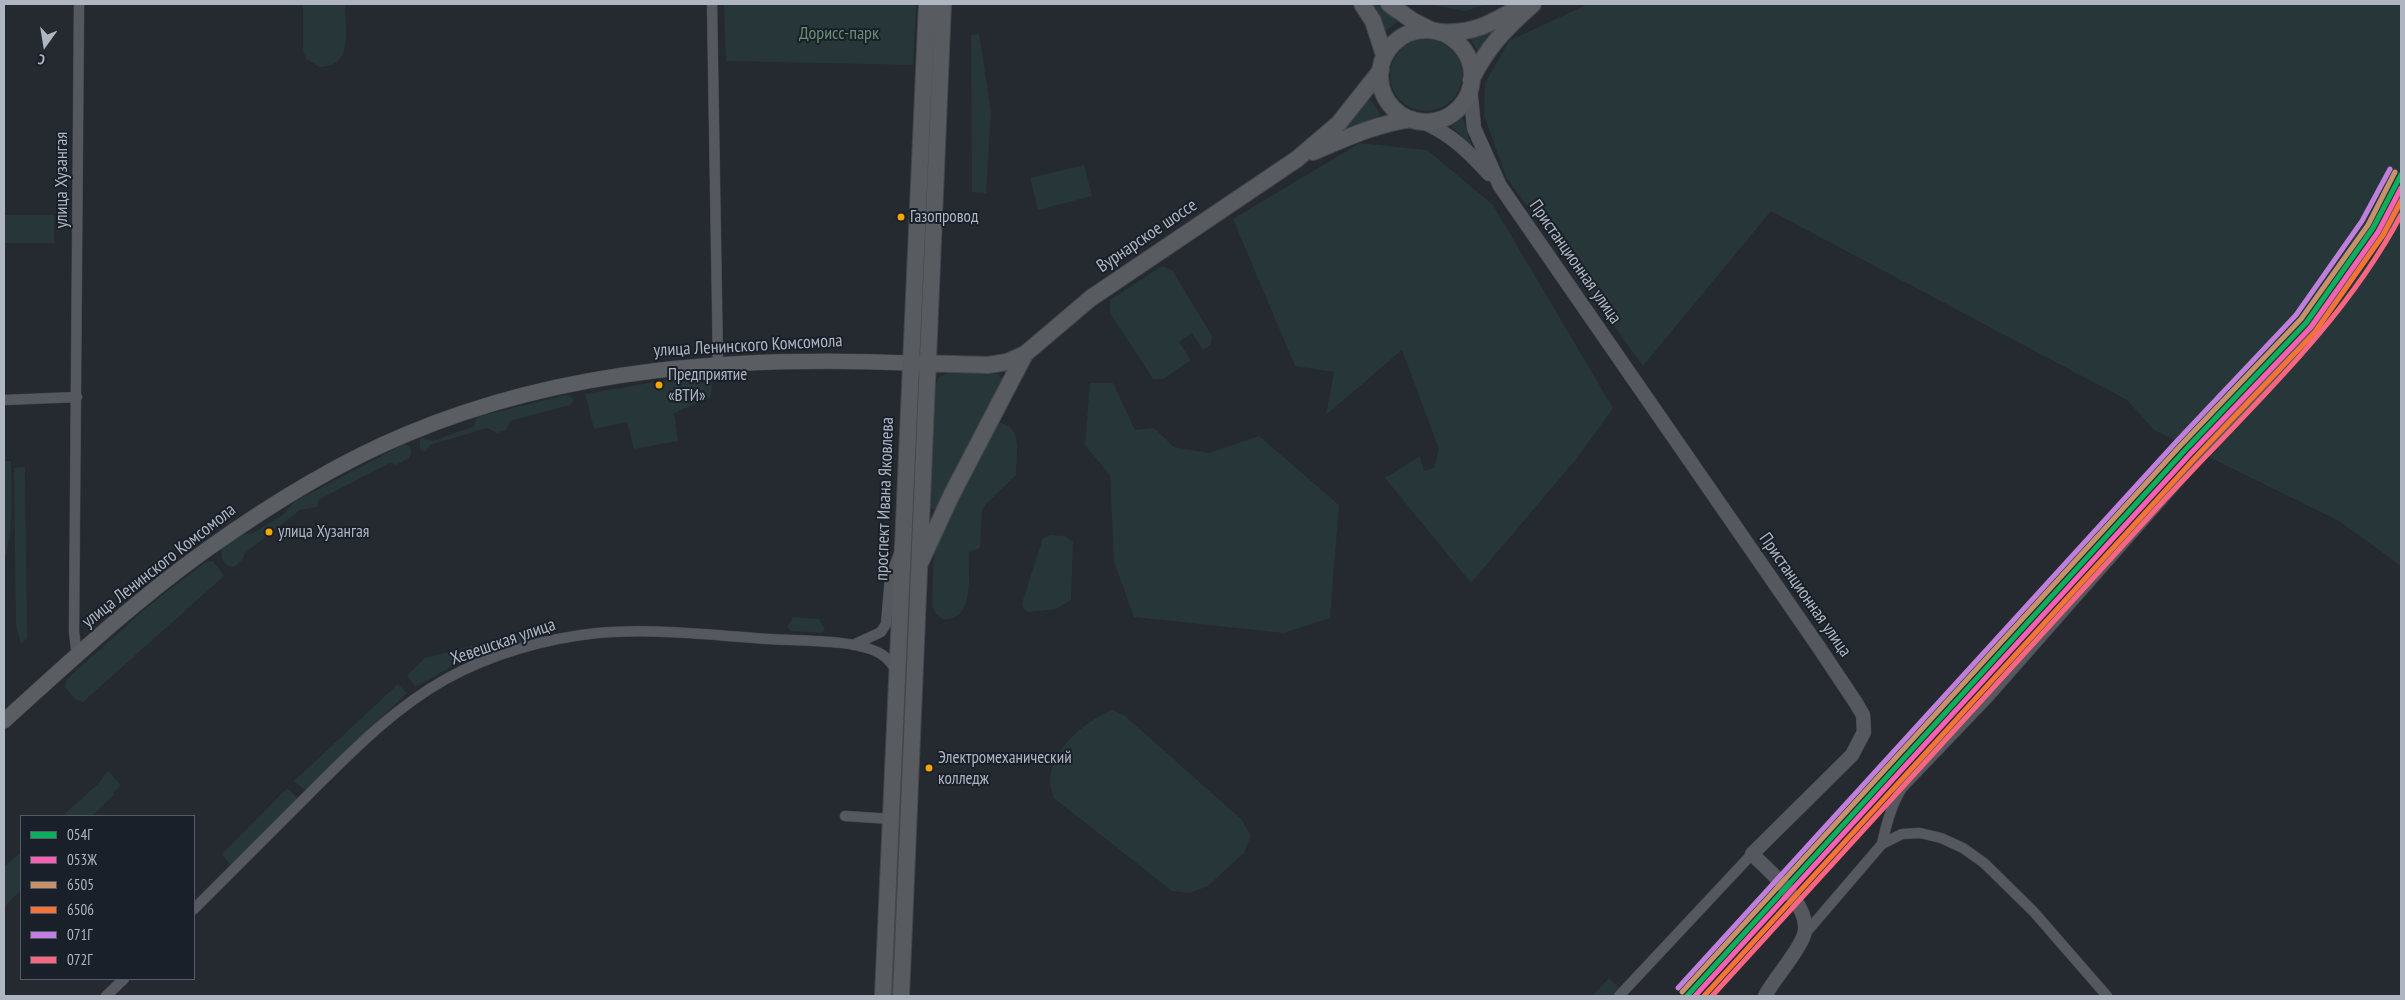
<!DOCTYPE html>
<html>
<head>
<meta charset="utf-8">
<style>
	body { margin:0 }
	#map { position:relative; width:2405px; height:1000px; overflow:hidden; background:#252a30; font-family:"PT Sans Narrow",sans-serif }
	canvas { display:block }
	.frame { position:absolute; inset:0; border:5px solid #afb6c1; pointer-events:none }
	.legend { position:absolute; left:20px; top:815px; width:175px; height:165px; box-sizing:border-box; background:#1a2029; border:1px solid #565c66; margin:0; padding:6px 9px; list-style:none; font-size:15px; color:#afb6c1 }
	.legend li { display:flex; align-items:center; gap:10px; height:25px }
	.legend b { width:25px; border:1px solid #565c66 }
	.north { position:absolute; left:20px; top:20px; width:50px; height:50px; -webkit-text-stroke:4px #1a2029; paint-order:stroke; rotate:193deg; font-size:14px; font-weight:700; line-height:20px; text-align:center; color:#afb6c1 }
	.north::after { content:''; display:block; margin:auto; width:18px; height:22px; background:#afb6c1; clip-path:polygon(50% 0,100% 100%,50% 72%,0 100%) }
</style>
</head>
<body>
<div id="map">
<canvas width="2405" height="1000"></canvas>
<div class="frame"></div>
<ul class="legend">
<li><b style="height:6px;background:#0daf5c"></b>054Г</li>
<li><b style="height:6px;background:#f860b3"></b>053Ж</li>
<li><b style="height:6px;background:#c7916a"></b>6505</li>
<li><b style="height:6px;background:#f57335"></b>6506</li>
<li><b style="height:6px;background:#c07fdc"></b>071Г</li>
<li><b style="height:6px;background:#fa6682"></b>072Г</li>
</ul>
<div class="north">С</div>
</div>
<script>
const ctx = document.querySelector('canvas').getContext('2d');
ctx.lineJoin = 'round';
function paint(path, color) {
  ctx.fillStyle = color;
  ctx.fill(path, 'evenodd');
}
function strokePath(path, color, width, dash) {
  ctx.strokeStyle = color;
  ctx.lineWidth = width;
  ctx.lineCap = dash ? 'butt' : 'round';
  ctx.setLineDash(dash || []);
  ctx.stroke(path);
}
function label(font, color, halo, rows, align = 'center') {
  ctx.font = font + ' "PT Sans Narrow",sans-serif';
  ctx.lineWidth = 4;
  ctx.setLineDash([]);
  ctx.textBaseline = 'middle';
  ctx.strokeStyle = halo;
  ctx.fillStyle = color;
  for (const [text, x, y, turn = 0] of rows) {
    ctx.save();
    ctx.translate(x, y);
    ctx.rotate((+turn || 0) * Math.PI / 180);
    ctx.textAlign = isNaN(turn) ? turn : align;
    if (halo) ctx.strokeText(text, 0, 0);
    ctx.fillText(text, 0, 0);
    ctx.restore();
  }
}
paint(new Path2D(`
	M 303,4 L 345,4 C 345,30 355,66 319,67 L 306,59 L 303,50 Z
	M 724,4 L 916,4 L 913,65 L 726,61 Z
	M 1369,4 L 1376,4 L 1395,18 L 1397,22 L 1384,32 Z
	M 1425,4 L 1486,4 L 1466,11 Z
	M 1588,4 L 2401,4 L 2401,566 L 2339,521 L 2154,430 L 2127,400 L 1771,211 L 1643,366 L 1506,177 L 1484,115 L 1485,83 L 1509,41 Z
	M 1509,15 L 1478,52 L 1470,38 Z
	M 979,34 L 991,111 L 986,193 L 972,192 L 971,35 Z
	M1390 75a36 36 0 1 1 72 0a36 36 0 1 1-72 0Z
	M 1370,99 L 1381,115 L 1333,135 Z
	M 1463,118 L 1472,147 L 1451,126 Z
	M 1360,143 L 1427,150 L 1493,205 L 1613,408 L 1578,457 L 1471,583 L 1385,478 L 1420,456 L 1424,471 L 1434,468 L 1439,449 L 1402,350 L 1326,415 L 1334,372 L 1295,366 L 1233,219 Z
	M 1084,165 L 1092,196 L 1038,210 L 1030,178 Z
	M 4,215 L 54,215 L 54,243 L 4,243 Z
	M 1162,266 L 1172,270 L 1212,336 L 1211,345 L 1203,350 L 1192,333 L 1179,342 L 1191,360 L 1163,379 L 1153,379 L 1110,313 L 1110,300 Z
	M 949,373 L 992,373 L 999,374 L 1001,378 L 1001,385 L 939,505 L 935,510 L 929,509 L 934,388 L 939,377 Z
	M 915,376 L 919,376 L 892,996 L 888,996 Z
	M 706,377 L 712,383 L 711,397 L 674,413 L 678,441 L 634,449 L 627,422 L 594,429 L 585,394 L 672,379 Z
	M 1090,383 L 1113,383 L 1135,430 L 1154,428 L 1174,447 L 1209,453 L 1259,436 L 1339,505 L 1330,618 L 1284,633 L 1134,617 L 1114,562 L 1110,475 L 1085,445 Z
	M 566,395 L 573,398 L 573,402 L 570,405 L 510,421 L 506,430 L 497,433 L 487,428 L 430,445 L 426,452 L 420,450 L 420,439 L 423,438 L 433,441 L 474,426 L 477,417 Z
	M 998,423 C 1024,424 1016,456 1016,475 L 986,504 L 982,510 L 980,548 L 969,552 C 968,573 976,623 942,619 L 935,613 L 932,605 L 934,551 L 993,426 Z
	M 404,444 L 410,446 L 411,453 L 409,458 L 396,465 L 390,463 L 318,500 L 317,507 L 300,510 L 245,553 L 242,560 L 234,567 C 224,567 220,557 222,548 L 240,535 L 253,533 L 283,515 L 294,502 Z
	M 4,461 L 11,461 C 11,492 14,524 6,555 L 4,555 Z
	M 25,467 L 27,638 L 21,644 L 16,624 L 14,468 Z
	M 1051,535 L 1065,536 L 1073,542 L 1071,600 L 1056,609 L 1028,612 L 1023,608 L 1022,603 L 1043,538 Z
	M 213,561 L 224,576 L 83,702 L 76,700 L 65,687 L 66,680 L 147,607 L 206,562 Z
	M 793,617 L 819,619 L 825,630 L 822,633 L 791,631 L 787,627 Z
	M 540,628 L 544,638 L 463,660 L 416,687 L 407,676 L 425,658 Z
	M 398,684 L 407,693 L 306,791 L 294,781 Z
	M 1113,710 L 1125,716 L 1242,820 L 1251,836 L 1244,853 L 1208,886 L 1190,893 L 1172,891 L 1054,798 C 1052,792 1049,784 1050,779 C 1053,747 1085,721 1113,710 Z
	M 108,771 L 121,785 L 113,793 L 114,795 L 92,816 L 62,816 L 97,785 Z
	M 287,788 L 298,798 L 231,866 L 222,854 Z
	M 21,852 L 21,890 L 4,907 L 4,867 Z
	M 1609,978 L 1619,988 L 1611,996 L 1592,996 Z`), '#273638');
const minor = new Path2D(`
	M 712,4 L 718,364
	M 4,400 L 77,397
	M 853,645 L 881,632 L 886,624 L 890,578 L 900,551
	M 77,656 L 74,632 L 79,4
	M 845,816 L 891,819
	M 1882,844 C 1886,825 1891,805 1902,788 L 1988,698 L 2310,332 L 2383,231 L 2401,198
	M 194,909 C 232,871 271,832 309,794 C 351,752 394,708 446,679 C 491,654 547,638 598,633 C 652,628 714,635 769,639 C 799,641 856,639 881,654 C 888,658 893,665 897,672
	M 1804,935 L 1882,844 L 1902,834 L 1920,833 L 1941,838 L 1963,848 L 1984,863 L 2033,911 L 2107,996
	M 106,996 L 124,979
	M 1619,996 L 1752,854`);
const tertiary = new Path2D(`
	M 1470,87 L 1474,128 L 1500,186 L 1818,646 L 1856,703 L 1863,715 L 1864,732 L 1852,755 L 1752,854 C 1770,872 1813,907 1804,935 C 1798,953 1775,977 1765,996
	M 1423,122 C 1452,135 1468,151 1489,174`);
const secondary = new Path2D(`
	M 4,721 C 70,661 137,599 209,548 C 271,504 337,463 407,434 C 566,367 741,356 910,363`);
const primary = new Path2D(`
	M 1362,4 L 1373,21 L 1384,55
	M 1389,4 L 1413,21 L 1431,30
	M1380 76a46 46 0 1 1 92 0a46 46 0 1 1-92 0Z
	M 1442,32 C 1475,34 1493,22 1521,6
	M 1471,80 C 1488,46 1505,29 1533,4
	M 1313,152 C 1346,138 1376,124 1411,119
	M 918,363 L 988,365 L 1007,362 L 1025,354 L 1091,298 L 1297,159 L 1339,123 L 1381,70
	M 921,561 L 952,494 L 1025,354
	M 883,996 L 927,4
	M 901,996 L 943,4`);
strokePath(minor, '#42464b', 11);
strokePath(tertiary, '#42464b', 15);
strokePath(secondary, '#42464b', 16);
strokePath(primary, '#43464d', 18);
strokePath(minor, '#55585f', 10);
strokePath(tertiary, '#55585f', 14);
strokePath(secondary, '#5a5d62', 15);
strokePath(primary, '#585b60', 16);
strokePath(new Path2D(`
	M 1687,996 L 2186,449 L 2306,323 L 2373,228 L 2401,175`), '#0daf5c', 5);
strokePath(new Path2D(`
	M 1695,996 L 2191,453 L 2311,327 L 2378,232 L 2401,188`), '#f860b3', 5);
strokePath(new Path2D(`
	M 1682,992 L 2181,445 L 2301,319 L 2368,225 L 2395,172`), '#c7916a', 5);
strokePath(new Path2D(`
	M 1704,996 L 2195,458 L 2315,332 L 2383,235 L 2401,201`), '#f57335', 5);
strokePath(new Path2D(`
	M 1678,988 L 2177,441 L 2296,315 L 2362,221 L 2390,169`), '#c07fdc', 5);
strokePath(new Path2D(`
	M 1712,996 C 1861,834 2009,671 2157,508 C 2243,414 2341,328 2401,215`), '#fa6682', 5);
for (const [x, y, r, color] of [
	[901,217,4.5,"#f7a600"],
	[659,385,4.5,"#f7a600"],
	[269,532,4.5,"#f7a600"],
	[929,768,4.5,"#f7a600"]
]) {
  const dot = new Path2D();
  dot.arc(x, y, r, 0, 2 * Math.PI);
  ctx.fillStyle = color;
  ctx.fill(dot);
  strokePath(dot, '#1a2029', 2);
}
label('17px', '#afb6c1', '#1a2029', [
	["Газопровод",910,217],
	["Предприятие",668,375],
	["«ВТИ»",668,396],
	["улица Хузангая",278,532],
	["Электромеханический",938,758],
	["колледж",938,779]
], 'left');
label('18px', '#698f73', '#1a2029', [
	["Дорисс-парк",839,34]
]);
label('18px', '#afb6c1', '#1a2029', [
	["улица Хузангая",62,180,-90],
	["Вурнарское шоссе",1147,236,-34],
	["Пристанционная улица",1575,262,55],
	["улица Ленинского Комсомола",748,346,-3],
	["проспект Ивана Яковлева",885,499,-88],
	["улица Ленинского Комсомола",159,566,-38],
	["Пристанционная улица",1805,595,55],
	["Хевешская улица",503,642,-19]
]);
</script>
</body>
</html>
